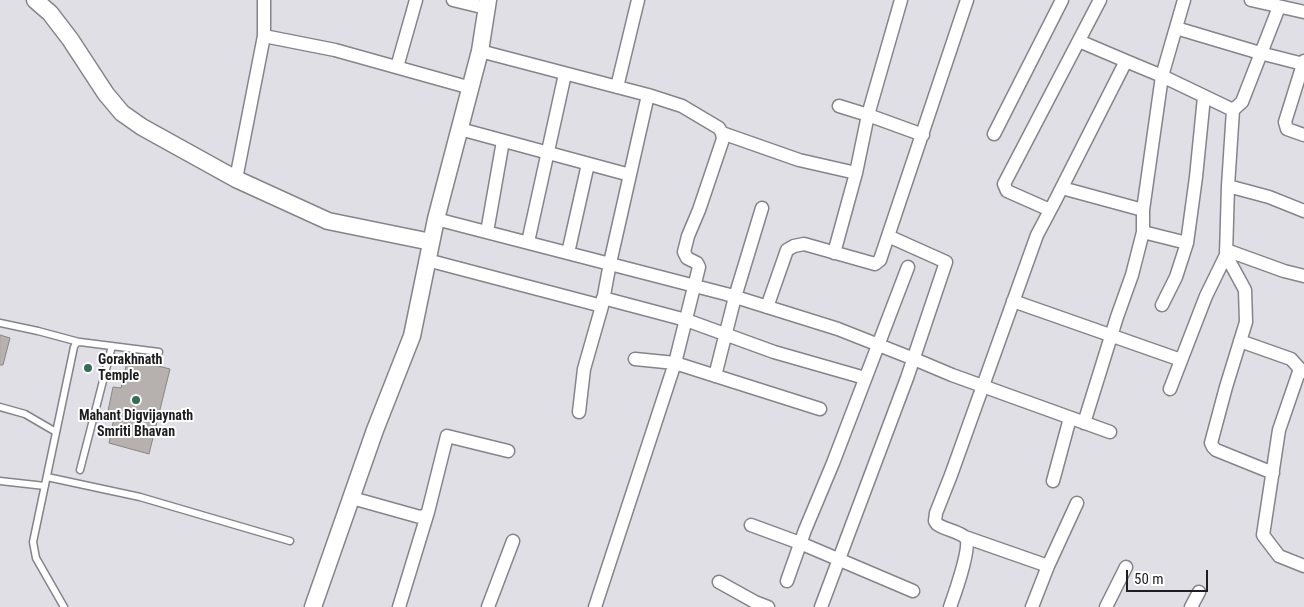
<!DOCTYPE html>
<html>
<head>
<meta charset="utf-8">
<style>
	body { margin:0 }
	#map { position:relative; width:1304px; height:607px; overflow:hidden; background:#dfdfe5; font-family:"Roboto Condensed",sans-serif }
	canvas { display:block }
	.scale { position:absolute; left:1126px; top:570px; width:82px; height:22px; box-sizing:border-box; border:2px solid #1e1e20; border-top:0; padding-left:6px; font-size:15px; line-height:18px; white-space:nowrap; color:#1e1e20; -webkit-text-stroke:4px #fff; paint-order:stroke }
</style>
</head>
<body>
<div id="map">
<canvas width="1304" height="607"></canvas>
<div class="scale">50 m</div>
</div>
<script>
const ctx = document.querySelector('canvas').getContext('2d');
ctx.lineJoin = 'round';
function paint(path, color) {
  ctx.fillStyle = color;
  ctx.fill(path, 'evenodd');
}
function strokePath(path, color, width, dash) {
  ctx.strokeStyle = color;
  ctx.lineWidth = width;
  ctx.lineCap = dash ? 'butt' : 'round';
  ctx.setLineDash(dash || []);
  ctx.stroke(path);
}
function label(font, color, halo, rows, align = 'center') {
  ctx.font = font + ' "Roboto Condensed",sans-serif';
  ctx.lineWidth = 4;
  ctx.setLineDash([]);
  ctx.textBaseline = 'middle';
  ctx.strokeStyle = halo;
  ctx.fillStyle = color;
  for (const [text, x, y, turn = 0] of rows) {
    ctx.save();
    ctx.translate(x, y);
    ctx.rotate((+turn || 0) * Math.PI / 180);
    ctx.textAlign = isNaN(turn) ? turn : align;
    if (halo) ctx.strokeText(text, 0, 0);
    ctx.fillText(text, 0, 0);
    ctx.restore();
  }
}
const building = new Path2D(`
	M 0,335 L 10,338 L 3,365 L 0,365 Z
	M 135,360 L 170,369 L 149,454 L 109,443 L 115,413 L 108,411 L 113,387 L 121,388 L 127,362 Z`);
paint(building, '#b6b1ae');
strokePath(building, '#8a8582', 1);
const service = new Path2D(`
	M 0,323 L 38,331 L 79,342
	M 0,407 L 25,414 L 56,432
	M 80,470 L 112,346
	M 47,477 L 140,497 L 290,541
	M 0,481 L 45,486
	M 64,607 L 36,558 L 33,542 L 74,347 L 76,343 L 80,342 L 159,352`);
const minor = new Path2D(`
	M 453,0 L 486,8
	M 901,0 L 868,115 L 923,135
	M 1251,0 L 1304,12
	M 1176,28 L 1260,53 L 1303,64
	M 264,36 L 335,50 L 471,88
	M 1079,41 L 1126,61
	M 480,51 L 648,95 L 682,106 L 719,128 L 722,133 L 723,139 L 699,210 L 688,236 L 684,252 L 687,258 L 697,263 L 699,267 L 675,363 L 595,607
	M 1304,61 L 1285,122 L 1287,129 L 1304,135
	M 397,67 L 416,0
	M 617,87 L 638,0
	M 1233,110 L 1242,102 L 1279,7
	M 460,129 L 630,175
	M 722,133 L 799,160 L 856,173
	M 994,134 L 1062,0
	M 236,179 L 264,36 L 264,0
	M 1228,186 L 1269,197 L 1304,211
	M 1062,188 L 1143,210 L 1162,76 L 1233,110 L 1228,186 L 1226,255 L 1245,290 L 1246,322 L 1226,387 L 1211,443 L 1213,447 L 1216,450 L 1273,473
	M 1050,210 L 1007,191 L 1004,184 L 1100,0
	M 436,219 L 726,294 L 838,329 L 914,359 L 952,375 L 1110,432
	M 487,232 L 503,141
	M 1143,232 L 1187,243
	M 528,242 L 565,74
	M 1226,250 L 1284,271 L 1304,276
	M 568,253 L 588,164
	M 834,253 L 856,173 L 868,115 L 839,106
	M 427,260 L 602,306
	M 603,298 L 686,320 L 774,352 L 865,378
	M 1013,301 L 1181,360
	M 1162,305 L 1176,277 L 1187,243 L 1196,177 L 1204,97
	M 767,307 L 787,250 L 794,246 L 804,244 L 875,264 L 880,260 L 967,0
	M 1240,341 L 1291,359 L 1300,369 L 1304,372
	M 635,359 L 675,363 L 820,409
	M 1300,369 L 1279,430 L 1263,535 L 1279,556 L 1304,566
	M 715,376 L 735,297 L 762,208
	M 1170,389 L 1206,296 L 1226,255
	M 579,412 L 584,369 L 602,306 L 610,263 L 648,95
	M 1084,423 L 1117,317 L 1132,275 L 1143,232 L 1143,210
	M 1053,481 L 1070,418
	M 352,498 L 420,517 L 427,515 L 428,512 L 447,436 L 508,451
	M 751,525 L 800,543 L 913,591
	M 965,537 L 1048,566 L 1032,607
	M 1048,566 L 1077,503
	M 787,581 L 805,530 L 833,463 L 908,267
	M 719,582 L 755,602 L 768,607
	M 399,607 L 428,512
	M 488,607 L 513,541
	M 821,607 L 907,378 L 946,262 L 888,236
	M 950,607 C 954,596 972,545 966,538 C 959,531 945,530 937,524 L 935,521 L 936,513 L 951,475 L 1037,235 L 1054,203 L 1126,61 L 1162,76 L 1184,0
	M 1106,607 L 1126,567
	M 1191,607 L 1199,592`);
const tertiary = new Path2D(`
	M 35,0 L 50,13 L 70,39 L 106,94 L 122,113 L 142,127 L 236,179 L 328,221 L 431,242
	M 313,607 L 375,430 L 412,336 L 436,219 L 480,51 L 488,0`);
strokePath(service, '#84858a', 9);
strokePath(minor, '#84858a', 15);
strokePath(tertiary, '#84858a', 19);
strokePath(service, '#fff', 6);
strokePath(minor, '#fff', 12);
strokePath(tertiary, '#fff', 16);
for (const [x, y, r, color] of [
	[88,368,5,"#346e56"],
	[136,400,5,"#346e56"]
]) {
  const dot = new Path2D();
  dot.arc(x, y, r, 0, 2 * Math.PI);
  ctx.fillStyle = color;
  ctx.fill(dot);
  strokePath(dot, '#fff', 2);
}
label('bold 14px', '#1e1e20', '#fff', [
	["Gorakhnath",98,360],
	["Temple",98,376],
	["Mahant Digvijaynath",136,416,"center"],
	["Smriti Bhavan",136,432,"center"]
], 'left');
</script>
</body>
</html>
